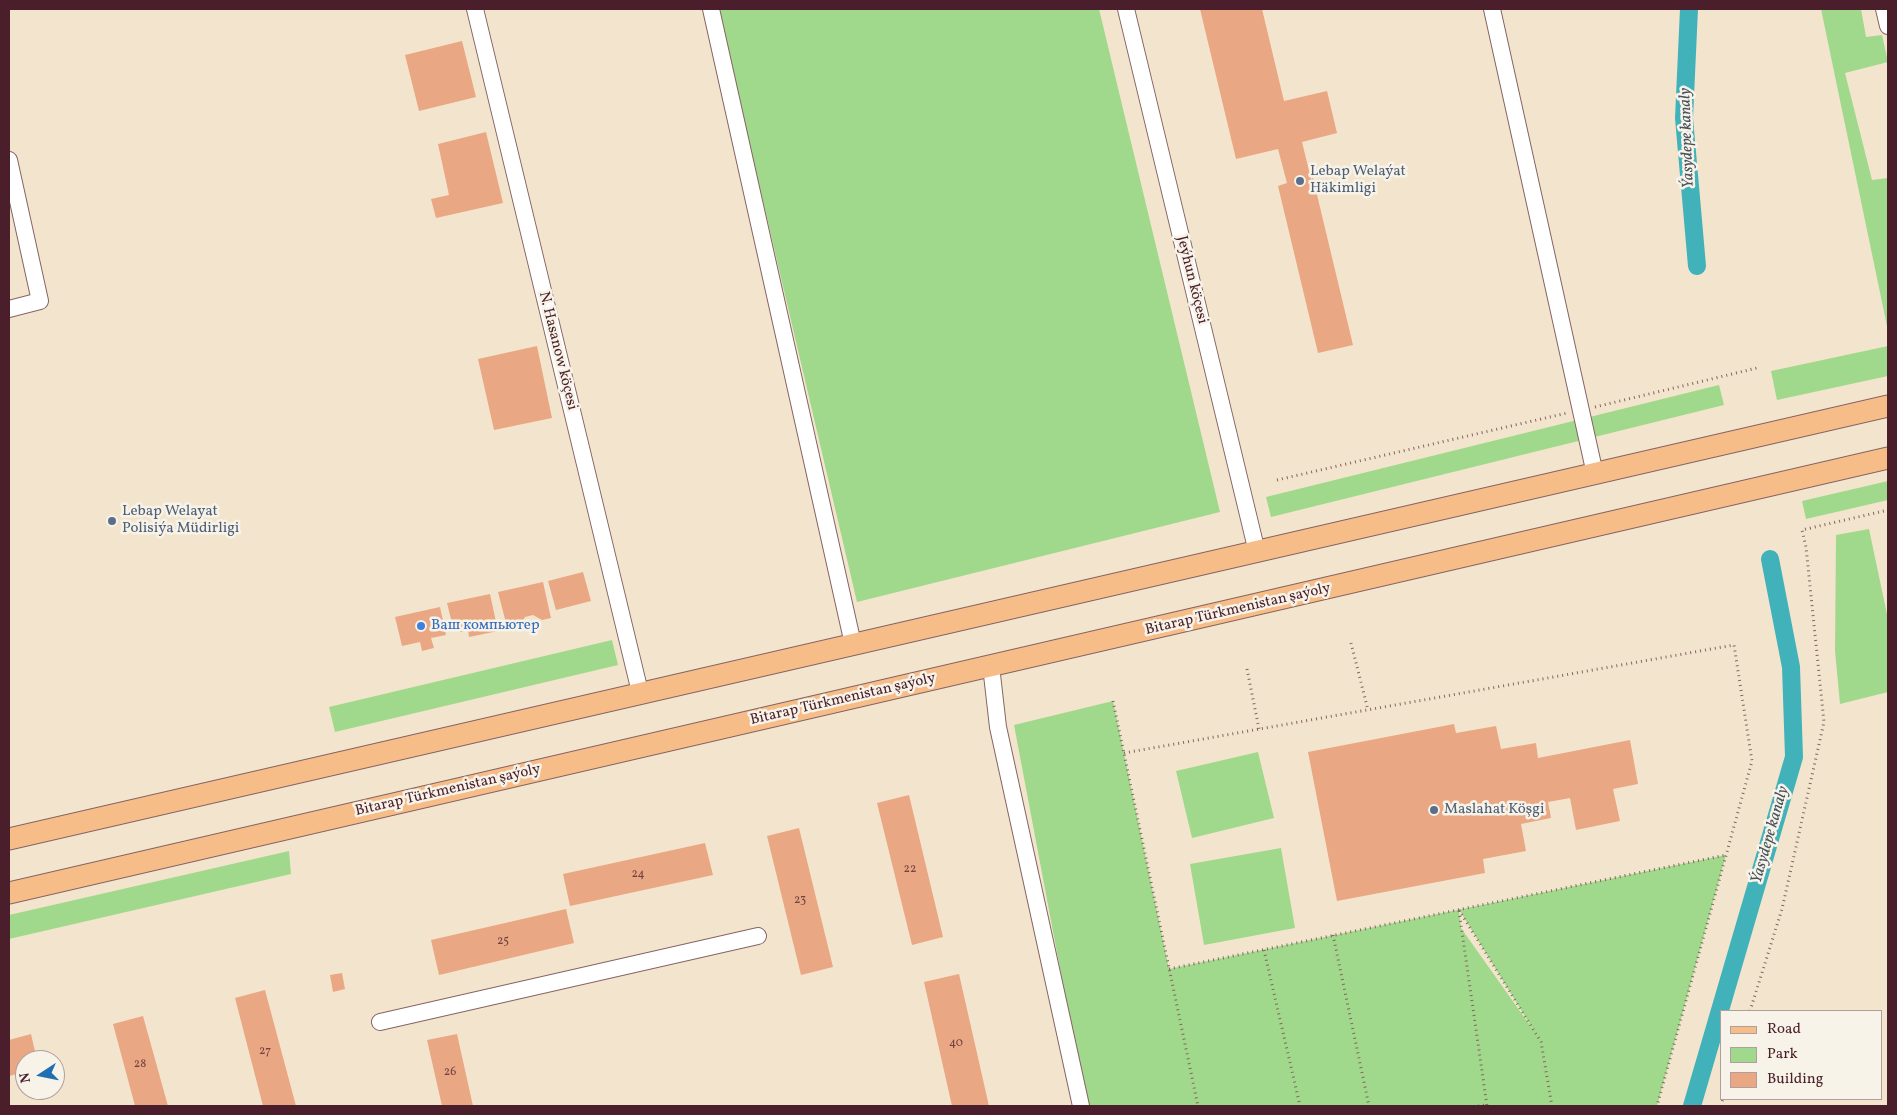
<!DOCTYPE html>
<html>
<head>
<meta charset="utf-8">
<style>
	body { margin:0 }
	#map { position:relative; width:1897px; height:1115px; overflow:hidden; background:#f3e5cd; font-family:Vollkorn,serif }
	canvas { display:block }
	.frame { position:absolute; inset:0; border:10px solid #4a1f2b; pointer-events:none }
	.legend { position:absolute; left:1720px; top:1010px; width:162px; height:90px; box-sizing:border-box; background:#f7f3e8; border:1px solid #b29e9c; margin:0; padding:6px 9px; list-style:none; font-size:15px; color:#4a1f2b }
	.legend li { display:flex; align-items:center; gap:10px; height:25px }
	.legend b { width:25px; border:1px solid #b29e9c }
	.north { position:absolute; left:15px; top:1050px; width:50px; height:50px; box-sizing:border-box; background:#f7f3e8; border:1px solid #b29e9c; border-radius:50%; rotate:259deg; font-size:14px; font-weight:700; line-height:20px; text-align:center; color:#4a1f2b }
	.north::after { content:''; display:block; margin:auto; width:18px; height:22px; background:#1f6fb2; clip-path:polygon(50% 0,100% 100%,50% 72%,0 100%) }
</style>
</head>
<body>
<div id="map">
<canvas width="1897" height="1115"></canvas>
<div class="frame"></div>
<ul class="legend">
<li><b style="height:6px;background:#f7bd88"></b>Road</li>
<li><b style="height:14px;background:#a0d98b"></b>Park</li>
<li><b style="height:14px;background:#eaa783"></b>Building</li>
</ul>
<div class="north">N</div>
</div>
<script>
const ctx = document.querySelector('canvas').getContext('2d');
ctx.lineJoin = 'round';
function paint(path, color) {
  ctx.fillStyle = color;
  ctx.fill(path, 'evenodd');
}
function strokePath(path, color, width, dash) {
  ctx.strokeStyle = color;
  ctx.lineWidth = width;
  ctx.lineCap = dash ? 'butt' : 'round';
  ctx.setLineDash(dash || []);
  ctx.stroke(path);
}
function label(font, color, halo, rows, align = 'center') {
  ctx.font = font + ' Vollkorn,serif';
  ctx.lineWidth = 5;
  ctx.setLineDash([]);
  ctx.textBaseline = 'middle';
  ctx.strokeStyle = halo;
  ctx.fillStyle = color;
  for (const [text, x, y, turn = 0] of rows) {
    ctx.save();
    ctx.translate(x, y);
    ctx.rotate((+turn || 0) * Math.PI / 180);
    ctx.textAlign = isNaN(turn) ? turn : align;
    if (halo) ctx.strokeText(text, 0, 0);
    ctx.fillText(text, 0, 0);
    ctx.restore();
  }
}
paint(new Path2D(`
	M 718,9 L 1099,9 L 1220,512 L 857,602 Z
	M 1821,9 L 1861,9 L 1866,37 L 1882,35 L 1888,62 L 1845,73 L 1872,180 L 1888,178 L 1888,331 Z
	M 1888,346 L 1888,376 L 1777,400 L 1771,371 Z
	M 1719,385 L 1724,405 L 1271,517 L 1266,497 Z
	M 1888,481 L 1888,500 L 1806,519 L 1802,501 Z
	M 1869,529 L 1888,619 L 1888,692 L 1840,704 L 1835,651 L 1836,535 Z
	M 612,640 L 618,665 L 335,732 L 329,707 Z
	M 1113,701 L 1169,969 L 1726,855 L 1657,1106 L 1086,1106 L 1014,725 ZM 1459,911 L 1460,911 L 1534,1031 L 1461,928 Z
	M 1258,752 L 1274,818 L 1192,838 L 1176,771 Z
	M 1281,848 L 1295,928 L 1204,945 L 1190,864 Z
	M 289,851 L 291,874 L 9,939 L 9,915 Z`), '#a0d98b');
strokePath(new Path2D(`
	M 1689,9 L 1684,118 L 1697,266
	M 1692,1106 L 1794,757 L 1791,667 L 1770,559`), '#42b2ba', 18);
paint(new Path2D(`
	M 1200,9 L 1262,9 L 1284,101 L 1327,91 L 1337,133 L 1302,142 L 1311,179 L 1313,178 L 1353,345 L 1318,353 L 1278,186 L 1287,183 L 1278,149 L 1236,159 Z
	M 462,41 L 476,97 L 419,111 L 405,55 Z
	M 486,132 L 503,203 L 436,218 L 431,199 L 449,195 L 438,144 Z
	M 537,346 L 552,418 L 494,430 L 478,359 Z
	M 583,572 L 591,601 L 556,610 L 548,581 Z
	M 543,582 L 551,618 L 542,620 L 533,615 L 525,617 L 520,626 L 515,627 L 506,623 L 498,592 Z
	M 490,594 L 498,631 L 469,637 L 468,630 L 460,632 L 459,626 L 453,627 L 447,603 Z
	M 440,607 L 446,635 L 431,638 L 434,648 L 422,651 L 420,642 L 402,646 L 395,617 Z
	M 1454,724 L 1456,733 L 1496,726 L 1501,749 L 1536,743 L 1538,758 L 1630,740 L 1638,784 L 1613,789 L 1620,821 L 1576,830 L 1570,798 L 1548,802 L 1551,818 L 1521,824 L 1526,851 L 1483,859 L 1485,873 L 1337,901 L 1308,752 Z
	M 909,795 L 943,937 L 912,945 L 877,803 Z
	M 799,828 L 833,967 L 801,975 L 767,836 Z
	M 705,843 L 713,875 L 570,906 L 563,874 Z
	M 566,909 L 574,943 L 439,975 L 431,940 Z
	M 342,973 L 345,989 L 333,992 L 330,975 Z
	M 959,974 L 989,1106 L 952,1106 L 924,982 Z
	M 265,990 L 296,1106 L 263,1106 L 235,998 Z
	M 143,1016 L 168,1106 L 135,1106 L 113,1024 Z
	M 31,1034 L 37,1060 L 25,1060 L 25,1072 L 9,1076 L 9,1040 Z
	M 457,1034 L 473,1106 L 442,1106 L 427,1040 Z`), '#eaa783');
const minor = new Path2D(`
	M 475,9 L 640,692
	M 711,9 L 853,644
	M 1126,9 L 1257,552
	M 1492,9 L 1595,474
	M 1884,9 L 1888,26
	M 9,160 L 40,301 L 9,309
	M 991,666 L 998,727 L 1081,1106
	M 380,1022 L 758,936`);
const major = new Path2D(`
	M 9,839 L 1888,406
	M 9,893 L 1888,458`);
strokePath(minor, '#856464', 18);
strokePath(major, '#856464', 23);
strokePath(new Path2D(`
	M 1595,407 L 1757,368
	M 1277,480 L 1567,413
	M 1351,643 L 1368,710
	M 1247,669 L 1259,729
	M 1113,701 L 1198,1106
	M 1124,753 L 1734,645 L 1752,761 L 1657,1106
	M 1459,910 L 1541,1042 L 1552,1106
	M 1459,911 L 1487,1106
	M 1333,935 L 1369,1106
	M 1264,950 L 1300,1106
	M 1169,969 L 1726,855
	M 1750,1011 L 1782,909 L 1824,722 L 1806,547 L 1802,530 L 1888,510
	M 1478,1106 L 1487,1105
	M 1721,1106 L 1723,1099`), '#856464', 3, [1, 4]);
strokePath(minor, '#fff', 16);
strokePath(major, '#f7bd88', 21);
for (const [x, y, r, color] of [
	[1300,181,5,"#5c6f8a"],
	[112,521,5,"#5c6f8a"],
	[421,626,5,"#3f7fe0"],
	[1434,810,5,"#5c6f8a"]
]) {
  const dot = new Path2D();
  dot.arc(x, y, r, 0, 2 * Math.PI);
  ctx.fillStyle = color;
  ctx.fill(dot);
  strokePath(dot, '#f7f3e8', 2);
}
label('12px', '#724141', null, [
	["22",910,870],
	["24",638,875],
	["23",800,901],
	["25",503,942],
	["40",956,1044],
	["27",265,1052],
	["28",140,1065],
	["26",450,1073]
]);
label('15px', '#4e5e75', '#f7f3e8', [
	["Lebap Welaýat",1310,172],
	["Häkimligi",1310,189],
	["Lebap Welayat",122,512],
	["Polisiýa Müdirligi",122,529],
	["Maslahat Köşgi",1444,810]
], 'left');
label('15px', '#4a1f2b', '#f7f3e8', [
	["Jeýhun köçesi",1191,280,76],
	["N. Hasanow köçesi",557,351,76],
	["Bitarap Türkmenistan şaýoly",1238,610,-13],
	["Bitarap Türkmenistan şaýoly",843,700,-13],
	["Bitarap Türkmenistan şaýoly",448,791,-13]
]);
label('15px', '#366cbe', '#f7f3e8', [
	["Ваш компьютер",431,626]
], 'left');
label('italic 16px', '#47525d', '#f7f3e8', [
	["Ýasydepe kanaly",1688,138,-92],
	["Ýasydepe kanaly",1771,835,-74]
]);
</script>
</body>
</html>
